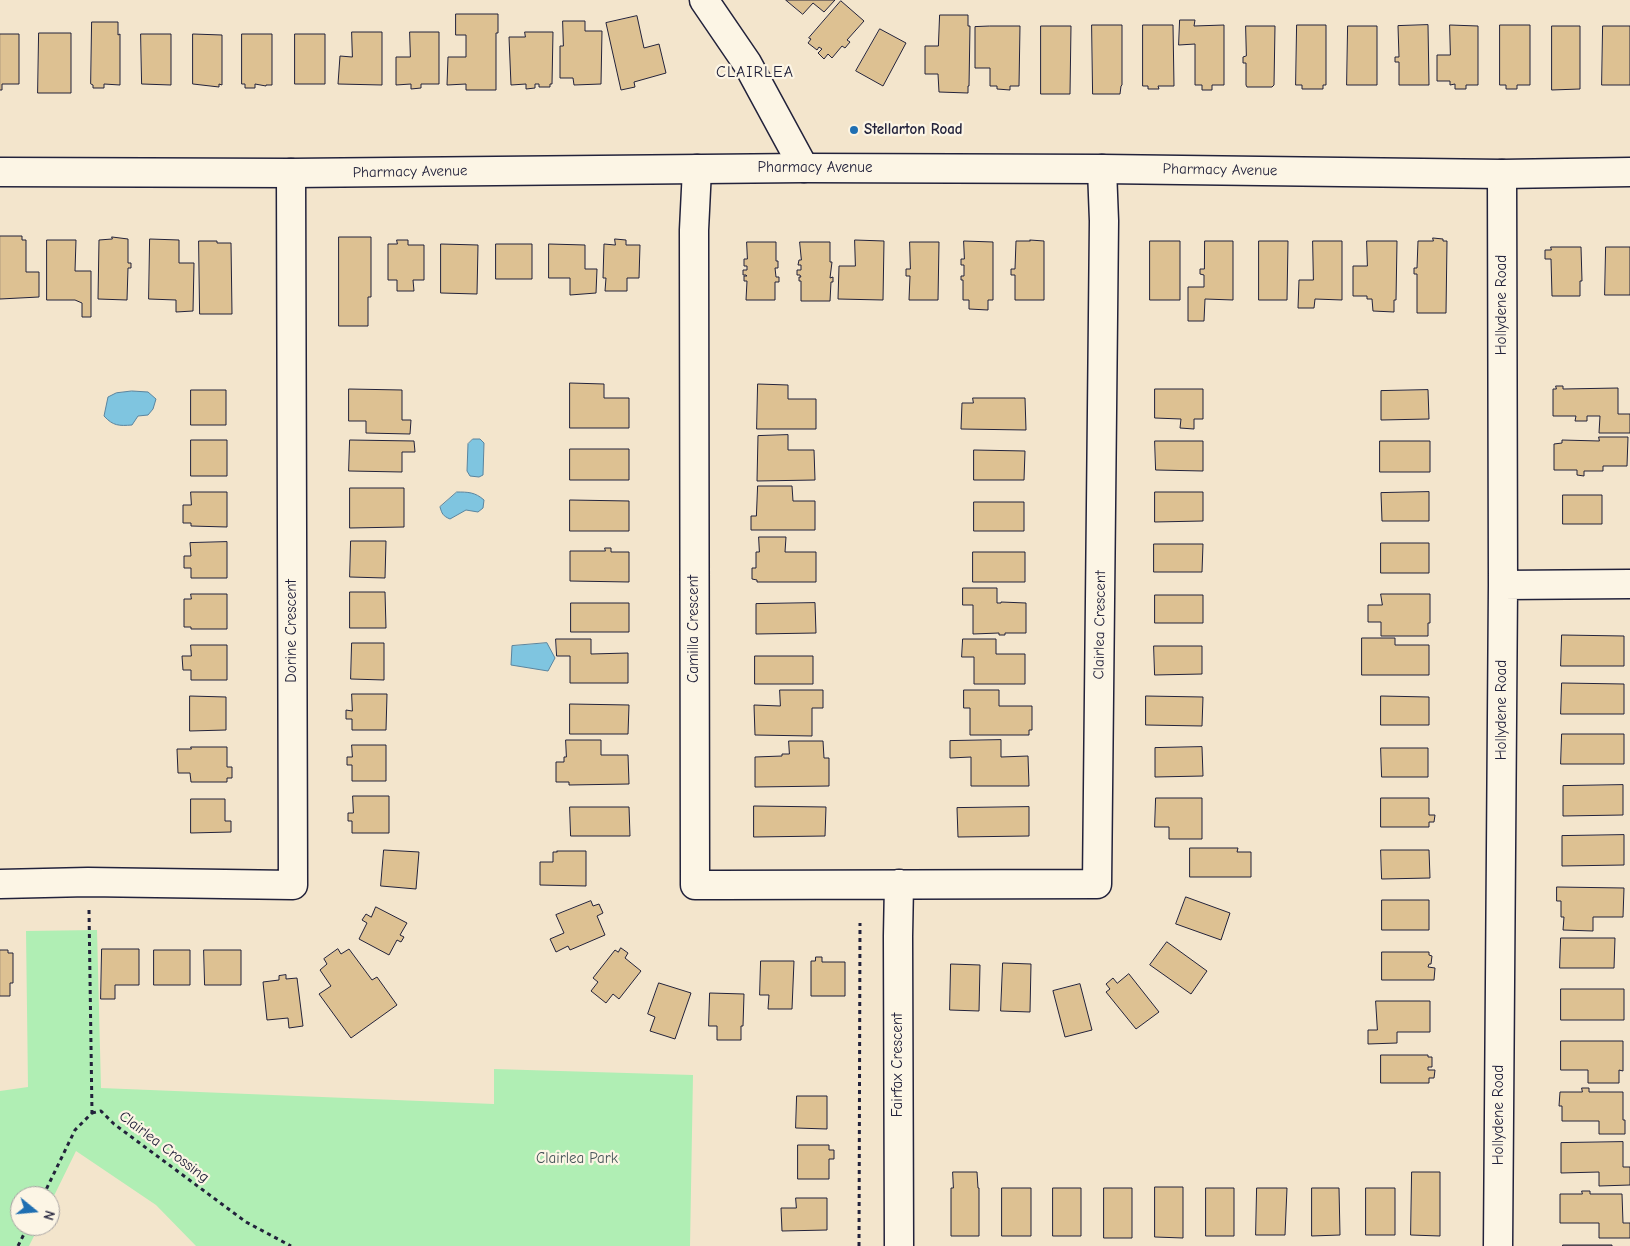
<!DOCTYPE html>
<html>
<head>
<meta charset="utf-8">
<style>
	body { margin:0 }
	#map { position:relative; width:1630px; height:1246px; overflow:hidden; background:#f3e5cc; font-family:"Comic Neue",sans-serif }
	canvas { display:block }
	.north { position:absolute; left:10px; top:1186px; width:50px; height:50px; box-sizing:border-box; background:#fcf5e5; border:1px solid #a5a1a1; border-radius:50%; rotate:107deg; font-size:14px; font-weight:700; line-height:20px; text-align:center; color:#22223b }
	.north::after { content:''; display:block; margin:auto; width:18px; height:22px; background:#1f6fb2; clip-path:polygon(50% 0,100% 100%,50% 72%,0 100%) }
</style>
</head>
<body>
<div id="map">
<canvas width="1630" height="1246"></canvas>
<div class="north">N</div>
</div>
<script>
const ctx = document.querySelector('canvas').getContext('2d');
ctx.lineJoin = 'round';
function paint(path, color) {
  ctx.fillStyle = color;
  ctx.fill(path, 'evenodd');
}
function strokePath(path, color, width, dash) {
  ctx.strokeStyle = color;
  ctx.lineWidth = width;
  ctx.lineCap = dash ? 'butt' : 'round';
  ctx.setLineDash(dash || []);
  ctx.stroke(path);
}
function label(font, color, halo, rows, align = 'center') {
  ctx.font = font + ' "Comic Neue",sans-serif';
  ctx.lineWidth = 4.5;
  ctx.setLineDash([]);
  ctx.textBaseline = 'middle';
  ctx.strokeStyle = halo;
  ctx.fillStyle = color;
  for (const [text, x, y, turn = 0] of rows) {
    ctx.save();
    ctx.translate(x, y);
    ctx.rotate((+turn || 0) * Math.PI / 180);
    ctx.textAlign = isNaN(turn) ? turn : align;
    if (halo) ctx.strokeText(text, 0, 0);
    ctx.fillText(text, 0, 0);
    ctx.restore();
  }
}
paint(new Path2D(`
	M 97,930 L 101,1088 L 494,1104 L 494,1069 L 693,1075 L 690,1246 L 196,1246 L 156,1205 L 76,1151 L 50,1204 L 50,1196 L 20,1196 L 20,1226 L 39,1226 L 29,1246 L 0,1246 L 0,1091 L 28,1087 L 26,931 Z`), '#b0eeb4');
const water = new Path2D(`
	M 132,391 L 148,392 L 156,399 L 153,409 L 148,415 L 138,416 L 132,425 C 119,426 113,426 104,416 L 108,397 L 116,393 Z
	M 473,439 L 480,439 L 484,443 L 483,475 L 479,477 L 470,476 L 467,471 L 468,444 Z
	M 457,492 C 468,492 475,492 484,500 L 483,508 L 478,512 L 466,510 L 450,519 C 443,516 442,514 440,507 Z
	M 547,643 L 555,658 L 548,671 L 511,665 L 512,646 Z`);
paint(water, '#7fc5e0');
strokePath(water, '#5a849e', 1);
const building = new Path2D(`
	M 786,0 L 835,0 L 824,12 L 813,3 L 803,14 Z
	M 841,1 L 864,21 L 847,40 L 850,42 L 845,48 L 842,46 L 832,58 L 828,54 L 824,59 L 818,53 L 822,49 L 819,47 L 817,50 L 808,43 L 811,39 L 809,38 Z
	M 456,14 L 498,14 L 498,33 L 496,33 L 496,90 L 466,90 L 466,84 L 447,85 L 448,57 L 466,57 L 466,35 L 456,35 Z
	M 940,15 L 968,15 L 968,26 L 970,26 L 969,86 L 968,86 L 968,93 L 939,92 L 938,74 L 925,74 L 925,46 L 938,46 Z
	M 637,16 L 644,48 L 659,44 L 666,73 L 634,82 L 635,87 L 621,90 L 606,23 Z
	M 1180,20 L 1195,20 L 1194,26 L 1224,25 L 1224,85 L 1212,85 L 1212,90 L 1202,90 L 1202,85 L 1195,85 L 1195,44 L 1179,45 Z
	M 563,21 L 585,21 L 585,31 L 602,31 L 601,84 L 574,85 L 573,78 L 560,78 L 560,46 L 563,46 Z
	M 92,22 L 118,22 L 118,35 L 120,34 L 120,85 L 104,84 L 104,88 L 93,88 L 93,85 L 91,84 Z
	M 1092,25 L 1122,25 L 1122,85 L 1121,86 L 1120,94 L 1093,94 Z
	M 1143,25 L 1173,25 L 1174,86 L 1158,86 L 1159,89 L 1148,89 L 1148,86 L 1143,86 Z
	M 1297,25 L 1326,25 L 1326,85 L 1323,85 L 1323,89 L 1302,89 L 1302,85 L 1296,85 Z
	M 1428,25 L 1429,85 L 1399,85 L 1399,62 L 1395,62 L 1395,57 L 1399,57 L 1398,26 Z
	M 1450,25 L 1478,26 L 1478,85 L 1466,85 L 1466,89 L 1455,89 L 1455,84 L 1450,85 L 1450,81 L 1437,81 L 1437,55 L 1450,55 Z
	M 1500,25 L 1530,25 L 1530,85 L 1517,85 L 1517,89 L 1506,89 L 1506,85 L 1500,85 Z
	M 990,26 L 1020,26 L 1019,86 L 1010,86 L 1010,90 L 997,89 L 997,86 L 990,86 L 990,68 L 975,68 L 975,27 Z
	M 1041,26 L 1071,26 L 1070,94 L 1041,94 Z
	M 1246,26 L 1275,26 L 1274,85 L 1272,87 L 1247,87 L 1246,85 L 1246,63 L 1243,63 L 1243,57 L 1246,56 Z
	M 1348,26 L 1377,26 L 1377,85 L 1347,85 Z
	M 1552,26 L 1580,26 L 1580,89 L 1552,90 Z
	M 1603,26 L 1630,26 L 1630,85 L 1602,85 Z
	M 880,29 L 906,43 L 883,86 L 856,71 Z
	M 352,32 L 382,32 L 382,85 L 338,84 L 340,56 L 352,57 Z
	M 410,32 L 439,32 L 439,84 L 421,84 L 421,88 L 411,89 L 411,84 L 396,85 L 396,57 L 410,57 Z
	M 525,32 L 553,32 L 552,84 L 550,84 L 550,87 L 539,87 L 539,84 L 535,84 L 535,88 L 526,89 L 526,84 L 511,85 L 509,37 L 525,37 Z
	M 39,33 L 71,33 L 71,93 L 38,93 Z
	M 0,34 L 19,34 L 19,84 L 2,84 L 2,90 L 0,90 Z
	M 141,34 L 171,34 L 171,85 L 142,84 Z
	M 193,34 L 222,35 L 222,85 L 219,84 L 219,87 L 193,84 Z
	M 242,34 L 272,34 L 272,85 L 266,85 L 266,86 L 255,84 L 255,88 L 245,88 L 245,84 L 242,84 Z
	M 295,34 L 325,34 L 325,84 L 295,84 Z
	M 0,236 L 22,236 L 22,240 L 26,240 L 26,272 L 39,272 L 39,297 L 0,299 Z
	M 112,237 L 128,239 L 128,263 L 131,263 L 131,268 L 128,268 L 127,300 L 98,299 L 99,240 L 112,239 Z
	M 339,237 L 371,237 L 371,297 L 368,297 L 368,326 L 339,326 Z
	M 1433,238 L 1443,239 L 1443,241 L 1447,241 L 1446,313 L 1417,313 L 1417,274 L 1414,274 L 1414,268 L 1417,268 L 1418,241 L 1433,241 Z
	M 150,239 L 179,240 L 179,263 L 194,263 L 193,311 L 176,312 L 176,300 L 149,299 Z
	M 615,239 L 626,240 L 626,245 L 640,245 L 639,278 L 627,278 L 627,291 L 605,291 L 606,278 L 603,278 L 604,244 L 615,245 Z
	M 47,240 L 76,240 L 75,271 L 91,271 L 91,317 L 82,317 L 82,303 L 75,300 L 47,300 Z
	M 397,240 L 408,240 L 408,245 L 424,245 L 424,280 L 413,280 L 414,291 L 397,291 L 397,280 L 388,280 L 388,244 L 397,244 Z
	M 855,240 L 884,241 L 883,300 L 838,299 L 839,266 L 855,266 Z
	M 1030,240 L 1044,241 L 1044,300 L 1015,300 L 1015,275 L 1011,275 L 1011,269 L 1015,269 L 1016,241 L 1030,241 Z
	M 199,241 L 217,241 L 217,243 L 231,243 L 232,314 L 200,314 Z
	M 964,241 L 993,242 L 993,300 L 988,300 L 988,310 L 969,309 L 969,300 L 963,300 L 963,280 L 961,280 L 961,276 L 964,276 L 964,265 L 961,265 L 961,259 L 964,259 Z
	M 1150,241 L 1180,241 L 1180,300 L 1150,300 Z
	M 1205,241 L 1233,241 L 1233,300 L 1205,299 L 1204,321 L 1188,321 L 1188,287 L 1204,287 L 1204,275 L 1200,274 L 1200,269 L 1204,269 Z
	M 1259,241 L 1288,241 L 1287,300 L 1259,300 Z
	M 1313,241 L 1342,241 L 1342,300 L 1315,299 L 1314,308 L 1298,308 L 1299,280 L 1313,280 Z
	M 1367,241 L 1397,241 L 1396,300 L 1394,300 L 1394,312 L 1373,311 L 1372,299 L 1367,299 L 1367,296 L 1353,296 L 1353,266 L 1367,266 Z
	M 747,242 L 776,242 L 776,261 L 778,261 L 778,268 L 775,268 L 776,277 L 779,277 L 779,282 L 775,282 L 775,300 L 746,300 L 747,281 L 744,281 L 744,276 L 747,276 L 746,275 L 743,275 L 743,270 L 747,270 L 747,266 L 744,266 L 744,259 L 747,259 Z
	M 800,242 L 830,242 L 830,262 L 832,262 L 830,278 L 833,277 L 833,282 L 831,282 L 830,301 L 801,301 L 801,281 L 799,281 L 799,277 L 801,277 L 800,275 L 797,275 L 797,270 L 801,270 L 801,265 L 798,265 L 799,260 L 801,260 Z
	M 910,242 L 939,242 L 938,300 L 909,300 L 910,276 L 906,276 L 906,269 L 910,269 Z
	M 441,244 L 478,245 L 477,294 L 441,293 Z
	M 496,244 L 532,244 L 532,279 L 496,279 Z
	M 549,244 L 585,245 L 585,269 L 597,269 L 596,293 L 570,295 L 570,278 L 549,278 Z
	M 1551,247 L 1581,247 L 1582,281 L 1580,281 L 1580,296 L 1552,296 L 1551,259 L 1545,259 L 1545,250 L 1551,250 Z
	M 1606,247 L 1630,247 L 1630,295 L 1605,295 Z
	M 570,383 L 604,384 L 604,398 L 629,398 L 629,428 L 570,428 Z
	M 758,384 L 788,385 L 788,399 L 816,399 L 816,429 L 757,429 Z
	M 1556,386 L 1563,386 L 1563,389 L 1618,388 L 1618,414 L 1630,414 L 1630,433 L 1599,433 L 1600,416 L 1587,416 L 1587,421 L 1575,421 L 1576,416 L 1553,416 L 1553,389 L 1556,389 Z
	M 349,389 L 402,390 L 402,420 L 411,420 L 410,434 L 366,433 L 366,421 L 349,421 Z
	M 1155,389 L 1203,389 L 1203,419 L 1194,419 L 1194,429 L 1180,428 L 1181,419 L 1155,418 Z
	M 191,390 L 226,390 L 226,425 L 191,425 Z
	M 1428,390 L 1429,419 L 1381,420 L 1381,391 Z
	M 973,398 L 1025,398 L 1026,430 L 961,429 L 962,403 L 973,403 Z
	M 788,435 L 788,450 L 814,450 L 815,480 L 757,481 L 758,436 Z
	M 1599,437 L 1628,437 L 1627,466 L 1603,466 L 1603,471 L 1584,471 L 1584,476 L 1577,475 L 1577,470 L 1554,470 L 1554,444 L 1562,443 L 1562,440 L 1599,441 Z
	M 191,440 L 227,440 L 227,476 L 191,476 Z
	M 350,440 L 414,441 L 415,452 L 402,452 L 402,472 L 349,471 Z
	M 1155,441 L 1203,441 L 1203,471 L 1156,470 Z
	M 1380,441 L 1430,441 L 1430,472 L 1380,472 Z
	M 570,449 L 629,449 L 629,480 L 570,480 Z
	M 974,450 L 1025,451 L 1024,480 L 974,480 Z
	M 758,486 L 792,486 L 793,501 L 815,501 L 815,530 L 751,530 L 751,516 L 756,516 Z
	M 350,488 L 404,488 L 404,527 L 350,528 Z
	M 191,492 L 227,492 L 227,527 L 191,526 L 191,523 L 183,523 L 183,505 L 191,505 Z
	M 1155,492 L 1203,492 L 1203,521 L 1155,522 Z
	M 1429,492 L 1429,521 L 1382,521 L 1381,493 Z
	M 1563,495 L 1602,495 L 1602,524 L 1563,524 Z
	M 570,500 L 629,501 L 629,531 L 570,531 Z
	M 974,502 L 1024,502 L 1024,531 L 974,531 Z
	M 759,537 L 786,537 L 785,552 L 816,552 L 816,582 L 757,582 L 757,580 L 752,579 L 752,568 L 756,568 L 756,552 L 759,552 Z
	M 351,541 L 386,541 L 385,578 L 350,577 Z
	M 227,542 L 227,578 L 191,578 L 191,568 L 184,568 L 184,556 L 191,556 L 190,543 Z
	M 1381,543 L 1429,543 L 1429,573 L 1381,573 Z
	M 1154,544 L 1203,544 L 1202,572 L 1154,572 Z
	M 605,548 L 611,548 L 611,552 L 629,552 L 629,582 L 570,581 L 570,551 L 605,551 Z
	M 973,552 L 1025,552 L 1025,582 L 973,582 Z
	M 963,588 L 997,588 L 997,603 L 1001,603 L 1001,602 L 1026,603 L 1026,633 L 1005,633 L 1005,635 L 999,635 L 999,633 L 973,634 L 973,605 L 963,605 Z
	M 350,592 L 385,592 L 386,628 L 350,628 Z
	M 191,594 L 227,594 L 227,629 L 191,629 L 191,627 L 184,627 L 184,599 L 191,599 Z
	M 1381,594 L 1430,594 L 1430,623 L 1428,623 L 1428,636 L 1381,636 L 1381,622 L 1368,622 L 1368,605 L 1382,605 Z
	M 1155,595 L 1203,595 L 1203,623 L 1155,623 Z
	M 571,603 L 629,603 L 629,632 L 571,632 Z
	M 815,603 L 816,633 L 756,634 L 756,604 Z
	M 1562,635 L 1624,636 L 1624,666 L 1561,666 Z
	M 1362,638 L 1395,638 L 1395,645 L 1429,645 L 1429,675 L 1362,675 Z
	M 556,639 L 591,639 L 591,654 L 628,653 L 628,683 L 570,683 L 570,656 L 557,656 Z
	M 963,639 L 996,639 L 996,654 L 1025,654 L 1025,684 L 974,684 L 974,657 L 962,657 Z
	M 352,643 L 384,643 L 384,680 L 351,679 Z
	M 191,645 L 227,645 L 227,680 L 191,680 L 191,670 L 183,670 L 182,656 L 191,656 Z
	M 1154,646 L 1202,646 L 1202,674 L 1155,675 Z
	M 755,656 L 813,656 L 813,684 L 755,684 Z
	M 1562,683 L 1624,684 L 1624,714 L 1561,714 Z
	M 780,690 L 823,690 L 823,708 L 812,708 L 812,736 L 755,735 L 754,705 L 780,706 Z
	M 964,690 L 999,690 L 999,706 L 1032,706 L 1032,730 L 1029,730 L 1029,735 L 970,735 L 970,708 L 964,708 Z
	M 352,694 L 387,694 L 386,730 L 352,730 L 352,719 L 346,719 L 346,710 L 352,711 Z
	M 190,696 L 226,697 L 226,730 L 190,731 Z
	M 1146,696 L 1203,697 L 1202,726 L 1146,725 Z
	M 1381,696 L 1429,697 L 1429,725 L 1381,725 Z
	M 570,704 L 629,705 L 628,734 L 570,734 Z
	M 1562,734 L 1624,734 L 1624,764 L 1561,764 Z
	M 566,740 L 601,740 L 601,755 L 628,755 L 629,784 L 569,785 L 569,782 L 556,782 L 556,762 L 564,762 L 564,757 L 566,757 Z
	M 1001,740 L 1001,757 L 1028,756 L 1029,786 L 971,786 L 971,757 L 950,758 L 950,741 Z
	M 789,741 L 823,741 L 824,758 L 829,758 L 829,786 L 755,787 L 755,757 L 782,756 L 782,754 L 789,754 Z
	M 352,745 L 386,745 L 386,781 L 352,781 L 352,765 L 347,765 L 347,757 L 352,757 Z
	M 191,747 L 227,747 L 227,767 L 232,767 L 232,778 L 227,778 L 227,782 L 191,782 L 190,773 L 178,773 L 177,749 L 191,749 Z
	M 1202,747 L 1203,776 L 1155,777 L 1155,748 Z
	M 1381,748 L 1428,748 L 1428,777 L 1382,777 Z
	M 1623,785 L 1623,815 L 1563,816 L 1563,786 Z
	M 353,796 L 389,796 L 389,833 L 352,833 L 352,821 L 348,821 L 348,813 L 353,813 Z
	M 1156,798 L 1202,798 L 1202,839 L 1169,839 L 1169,827 L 1155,827 Z
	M 1381,798 L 1429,798 L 1429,815 L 1435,815 L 1434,822 L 1429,822 L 1429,827 L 1381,827 Z
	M 191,799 L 225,799 L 225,821 L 231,821 L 231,832 L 191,833 Z
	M 754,806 L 826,807 L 825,836 L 754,837 Z
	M 570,807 L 629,807 L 630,836 L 571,836 Z
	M 1029,807 L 1029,836 L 958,837 L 957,808 Z
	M 1624,835 L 1624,865 L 1562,866 L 1562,836 Z
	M 1190,848 L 1238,848 L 1237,852 L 1251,852 L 1251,877 L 1190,877 Z
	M 384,850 L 419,852 L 416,889 L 381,886 Z
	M 1381,850 L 1429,850 L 1430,878 L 1382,879 Z
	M 557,851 L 586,851 L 586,886 L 540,885 L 540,862 L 553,862 L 553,852 L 557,852 Z
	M 1557,887 L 1624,888 L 1623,917 L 1593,917 L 1593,931 L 1563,930 L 1564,917 L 1561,917 L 1561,901 L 1557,901 Z
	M 1186,897 L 1230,913 L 1221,940 L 1176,924 Z
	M 1382,900 L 1429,900 L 1429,930 L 1382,930 Z
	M 591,901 L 593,906 L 599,904 L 603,913 L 597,916 L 605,935 L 570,950 L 568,946 L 556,952 L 550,939 L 564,933 L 556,915 Z
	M 376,907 L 407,923 L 400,935 L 404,937 L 401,942 L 397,940 L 389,955 L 359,939 L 367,923 L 362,920 L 366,914 L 371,917 Z
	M 1561,938 L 1615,938 L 1614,968 L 1560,968 Z
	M 1167,942 L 1207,971 L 1191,994 L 1150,965 Z
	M 621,948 L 628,953 L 625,958 L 641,971 L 619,999 L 613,994 L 606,1003 L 591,991 L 598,982 L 593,978 L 615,950 L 618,952 Z
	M 102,949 L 139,949 L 139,985 L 115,985 L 115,999 L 101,999 Z
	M 338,949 L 341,954 L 349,949 L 372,980 L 377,977 L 397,1005 L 351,1038 L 319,994 L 331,986 L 320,970 L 327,964 L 324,959 Z
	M 0,950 L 8,950 L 8,953 L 13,953 L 13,983 L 10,983 L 10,996 L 0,996 Z
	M 154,950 L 190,950 L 190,985 L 154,985 Z
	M 204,950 L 241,950 L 241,985 L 205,985 Z
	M 1382,952 L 1429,952 L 1429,955 L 1432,956 L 1431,964 L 1429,964 L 1428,967 L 1435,968 L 1434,980 L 1382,980 Z
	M 816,957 L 822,957 L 822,962 L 845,962 L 845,996 L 811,996 L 811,961 L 815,961 Z
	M 761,961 L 794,961 L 792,1009 L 768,1009 L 769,995 L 760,995 Z
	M 1003,963 L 1031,964 L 1030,1012 L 1001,1011 Z
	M 951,964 L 980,965 L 979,1011 L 950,1010 Z
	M 1129,974 L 1159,1012 L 1136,1029 L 1106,992 L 1110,989 L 1106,984 L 1113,978 L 1117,983 Z
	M 286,975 L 286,979 L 297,978 L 303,1026 L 289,1028 L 288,1018 L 267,1020 L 263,982 L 279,980 L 279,976 Z
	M 659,983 L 691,993 L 675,1039 L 650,1031 L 655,1017 L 648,1014 Z
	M 1080,984 L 1092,1030 L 1065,1037 L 1053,991 Z
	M 1561,989 L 1624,989 L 1624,1020 L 1561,1020 Z
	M 710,993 L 744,994 L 743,1026 L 741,1026 L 741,1040 L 717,1040 L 717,1026 L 709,1026 Z
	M 1376,1001 L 1430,1001 L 1430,1032 L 1397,1032 L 1397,1043 L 1368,1044 L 1368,1030 L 1377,1030 Z
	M 1561,1041 L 1623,1041 L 1623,1071 L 1619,1070 L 1619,1083 L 1588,1083 L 1588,1070 L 1561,1070 Z
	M 1381,1055 L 1428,1055 L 1428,1057 L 1432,1057 L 1432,1067 L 1428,1067 L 1428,1070 L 1435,1070 L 1434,1078 L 1429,1078 L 1429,1083 L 1381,1083 Z
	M 1582,1088 L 1589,1088 L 1589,1092 L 1623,1092 L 1623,1120 L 1625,1120 L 1625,1134 L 1599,1134 L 1599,1121 L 1562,1121 L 1562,1106 L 1559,1106 L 1560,1092 L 1582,1092 Z
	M 797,1096 L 827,1096 L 827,1129 L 796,1128 Z
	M 1623,1142 L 1623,1167 L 1630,1167 L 1630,1185 L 1599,1186 L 1599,1172 L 1561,1173 L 1561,1143 Z
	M 798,1145 L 829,1145 L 829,1150 L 834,1150 L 834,1159 L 829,1159 L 829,1179 L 798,1179 Z
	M 953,1172 L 977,1172 L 978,1188 L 979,1188 L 979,1236 L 951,1236 L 951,1188 L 953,1188 Z
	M 1412,1172 L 1440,1172 L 1440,1236 L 1411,1235 Z
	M 1155,1187 L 1183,1187 L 1183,1238 L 1155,1237 Z
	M 1002,1188 L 1031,1188 L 1031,1236 L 1002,1236 Z
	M 1053,1188 L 1081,1188 L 1081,1236 L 1053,1236 Z
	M 1104,1188 L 1132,1188 L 1132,1238 L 1104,1238 Z
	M 1206,1188 L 1234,1188 L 1234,1236 L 1206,1236 Z
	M 1257,1188 L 1287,1188 L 1285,1235 L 1256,1235 Z
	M 1312,1188 L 1339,1188 L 1340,1235 L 1312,1236 Z
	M 1366,1188 L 1395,1188 L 1395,1235 L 1366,1235 Z
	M 1582,1191 L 1590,1191 L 1590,1194 L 1622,1194 L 1623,1223 L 1630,1223 L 1630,1238 L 1599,1238 L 1599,1223 L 1560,1223 L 1560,1194 L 1582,1194 Z
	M 796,1198 L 827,1198 L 827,1230 L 782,1231 L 781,1208 L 796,1208 Z
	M 1563,1245 L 1612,1245 L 1612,1246 L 1563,1246 Z`);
paint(building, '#ddc192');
strokePath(building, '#22223b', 1);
const street = new Path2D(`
	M 704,0 L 747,63 L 804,168
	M 697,169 L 694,230 L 695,885 L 721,885 L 1097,884 L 1104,221 L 1102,169
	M 1503,585 L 1630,584
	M 0,884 L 88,882 L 293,885 L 291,173
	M 899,1246 L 898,936 L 899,884
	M 1498,1246 L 1503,585 L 1502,174`);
const secondary = new Path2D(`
	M 0,172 L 291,173 L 804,168 L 1102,169 L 1502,174 L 1630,172`);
strokePath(street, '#22223b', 31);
strokePath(secondary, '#22223b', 31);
strokePath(new Path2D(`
	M 89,910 L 92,1113
	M 92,1113 L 101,1111 L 114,1124 L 246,1222 L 291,1246
	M 43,1196 L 75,1130 L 92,1113
	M 18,1246 L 28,1226
	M 859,1246 L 860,923`), '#22223b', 3, [4, 4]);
strokePath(street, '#fcf5e5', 28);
strokePath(secondary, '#fcf5e5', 28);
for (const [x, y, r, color] of [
	[854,130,5,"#1f6fb2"]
]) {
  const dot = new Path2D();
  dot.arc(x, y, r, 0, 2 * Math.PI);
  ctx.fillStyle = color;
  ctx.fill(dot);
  strokePath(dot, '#fcf5e5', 2);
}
label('bold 15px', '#22223b', '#fcf5e5', [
	["Stellarton Road",864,130]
], 'left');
label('15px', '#22223b', '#fcf5e5', [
	["Pharmacy Avenue",815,168],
	["Pharmacy Avenue",1220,170,1],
	["Pharmacy Avenue",410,172,-1],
	["Hollydene Road",1502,305,-90],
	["Clairlea Crescent",1100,625,-89],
	["Camilla Crescent",694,629,-90],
	["Dorine Crescent",292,631,-90],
	["Hollydene Road",1502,710,-90],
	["Fairfax Crescent",898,1065,-90],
	["Hollydene Road",1499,1115,-90],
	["Clairlea Crossing",164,1147,37]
]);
label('15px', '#465559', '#fcf5e5', [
	["Clairlea Park",577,1159]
]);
ctx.letterSpacing = '1px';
label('16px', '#22223b', '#fcf5e5', [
	["CLAIRLEA",755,72]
]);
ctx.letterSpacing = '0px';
</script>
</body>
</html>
